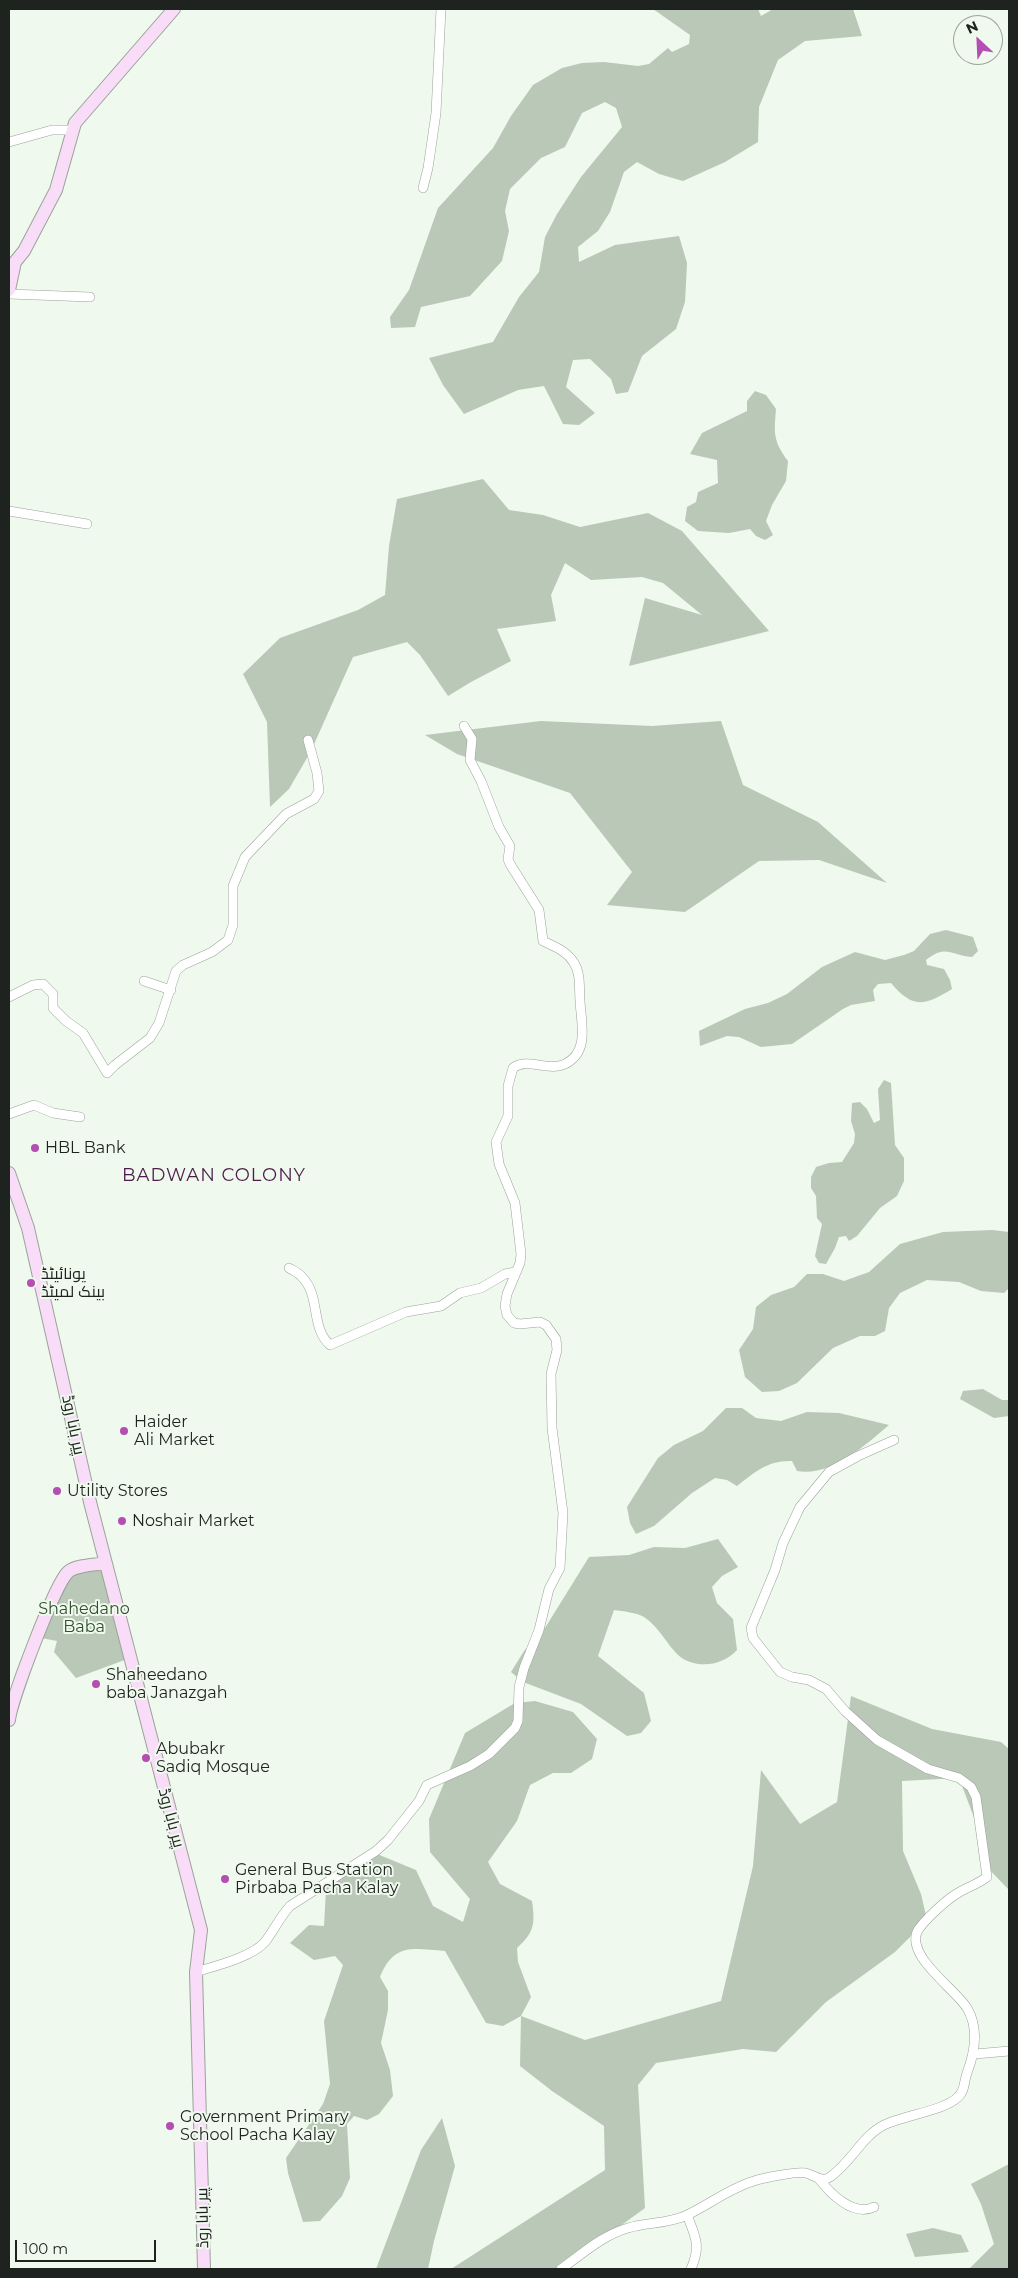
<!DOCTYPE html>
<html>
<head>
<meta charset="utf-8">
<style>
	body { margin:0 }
	#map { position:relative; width:1018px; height:2278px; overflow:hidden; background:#eff9ee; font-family:Montserrat,sans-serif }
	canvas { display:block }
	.frame { position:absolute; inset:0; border:10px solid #1f231f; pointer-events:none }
	.north { position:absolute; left:953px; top:15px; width:50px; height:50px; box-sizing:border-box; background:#eff9ee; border:1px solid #9ca39b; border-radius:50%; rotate:335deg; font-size:14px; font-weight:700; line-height:20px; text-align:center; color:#1f231f }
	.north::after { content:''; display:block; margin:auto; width:18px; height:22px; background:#b54eb2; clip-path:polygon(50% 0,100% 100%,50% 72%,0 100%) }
	.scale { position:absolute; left:15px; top:2240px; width:141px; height:22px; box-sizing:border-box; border:2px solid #1f231f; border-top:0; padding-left:6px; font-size:15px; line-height:18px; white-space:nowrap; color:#1f231f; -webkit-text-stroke:4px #eff9ee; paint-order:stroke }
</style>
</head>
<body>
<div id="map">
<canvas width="1018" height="2278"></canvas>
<div class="frame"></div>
<div class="north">N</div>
<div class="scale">100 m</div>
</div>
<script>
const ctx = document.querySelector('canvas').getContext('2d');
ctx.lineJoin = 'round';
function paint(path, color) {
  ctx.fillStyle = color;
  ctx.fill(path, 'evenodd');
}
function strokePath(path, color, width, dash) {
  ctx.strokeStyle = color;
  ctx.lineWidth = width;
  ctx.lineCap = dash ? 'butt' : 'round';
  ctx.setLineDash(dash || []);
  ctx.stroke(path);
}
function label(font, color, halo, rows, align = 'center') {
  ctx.font = font + ' Montserrat,Cairo,sans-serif';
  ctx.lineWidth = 4;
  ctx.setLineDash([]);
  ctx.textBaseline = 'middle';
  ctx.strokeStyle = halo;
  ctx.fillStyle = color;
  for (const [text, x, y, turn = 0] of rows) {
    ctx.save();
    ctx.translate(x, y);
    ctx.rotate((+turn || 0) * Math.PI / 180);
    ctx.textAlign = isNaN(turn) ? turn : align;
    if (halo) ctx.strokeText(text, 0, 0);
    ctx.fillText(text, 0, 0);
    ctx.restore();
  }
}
paint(new Path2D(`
	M 653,9 L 758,9 L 761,16 L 773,9 L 853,9 L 862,36 L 805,41 L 778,60 L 759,107 L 758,142 L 725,162 L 683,181 L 659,174 L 637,162 L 624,172 L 610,212 L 598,231 L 578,247 L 579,262 L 615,245 L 679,236 L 687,263 L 685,302 L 676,329 L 642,356 L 628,392 L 616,394 L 611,379 L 590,359 L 573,360 L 566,387 L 595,413 L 579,425 L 563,424 L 544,386 L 518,390 L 464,414 L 443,385 L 429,358 L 493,342 L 519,297 L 539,272 L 545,237 L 557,214 L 581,177 L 622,127 L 616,108 L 605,102 L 582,113 L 565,147 L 541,158 L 510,189 L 505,211 L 509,231 L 502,261 L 470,296 L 421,307 L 415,327 L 391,328 L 390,317 L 409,290 L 438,208 L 493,148 L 511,116 L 533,85 L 562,68 L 582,63 L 604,62 L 638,66 L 649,64 L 668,48 L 672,52 L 689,44 L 690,35 Z
	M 755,391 L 766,395 L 776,409 C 774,433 773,441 788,461 L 786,481 L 772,505 L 766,521 L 773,535 L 765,540 L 756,536 L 750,529 L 729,533 L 698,531 L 685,521 L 687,507 L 696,502 L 698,492 L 718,483 L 717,460 L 690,454 L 702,433 L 747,411 L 747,401 Z
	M 483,479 L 509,510 L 543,515 L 580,527 L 648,513 L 682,531 L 769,631 L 629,666 L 645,598 L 702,615 L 663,583 L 642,577 L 591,580 L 565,563 L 551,595 L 556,621 L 497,629 L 511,661 L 471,682 L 448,696 L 420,655 L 407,642 L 353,657 L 311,751 L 289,789 L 270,807 L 267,722 L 243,674 L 280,638 L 358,610 L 385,595 L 389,546 L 397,499 Z
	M 541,721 L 652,726 L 721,721 L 743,785 L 818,822 L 887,883 L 819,860 L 759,861 L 685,912 L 607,905 L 632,872 L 570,793 L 457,754 L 425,735 Z
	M 946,930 L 973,937 L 978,951 L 972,957 C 950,955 946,944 926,960 L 927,965 L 944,969 L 950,980 L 952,989 C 924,1006 913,1009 891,983 L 878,984 L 873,990 L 875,1001 L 851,1005 L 843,1009 L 792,1044 L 761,1047 L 739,1037 L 727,1036 L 700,1046 L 699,1031 L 745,1009 L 768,1003 L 787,994 L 822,967 L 855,952 L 885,960 L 904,955 L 914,951 L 930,934 Z
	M 884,1080 L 891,1083 L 895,1145 L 904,1158 L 904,1181 L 897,1196 L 880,1208 L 857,1236 L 849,1241 L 846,1236 L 839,1237 L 835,1248 L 826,1264 L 819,1263 L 815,1256 L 822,1224 L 817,1218 L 816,1196 L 811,1188 L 811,1177 L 816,1167 L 829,1163 L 842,1162 L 854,1143 L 855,1134 L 851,1121 L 852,1103 L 860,1102 L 867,1109 L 874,1123 L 880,1120 L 878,1089 Z
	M 992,1230 L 1009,1232 L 1009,1288 L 1004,1293 L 981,1291 L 959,1282 L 927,1280 L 900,1293 L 889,1308 L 885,1331 L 875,1336 L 860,1336 L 833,1348 L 797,1383 L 779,1391 L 762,1392 L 745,1377 L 739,1350 L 753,1329 L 756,1307 L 771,1295 L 794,1287 L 807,1274 L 823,1274 L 844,1281 L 869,1272 L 900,1244 L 943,1232 Z
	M 983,1389 L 1002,1400 L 1009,1400 L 1009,1416 L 994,1418 L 960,1399 L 963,1391 Z
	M 726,1408 L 742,1408 L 756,1418 L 781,1421 L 807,1412 L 839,1413 L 889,1425 C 864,1446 831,1477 797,1471 L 792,1461 C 768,1460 755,1472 737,1486 L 727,1480 L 715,1478 L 692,1493 L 654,1526 L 636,1534 L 630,1523 L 627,1507 L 658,1458 L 674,1445 L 703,1431 Z
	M 718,1539 L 738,1567 L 722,1576 L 712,1587 L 717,1603 L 733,1619 L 737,1650 C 723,1666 695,1670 678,1655 C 666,1643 659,1627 644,1617 C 637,1613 623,1611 614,1610 L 598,1656 L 644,1693 L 651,1721 L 641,1733 L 627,1736 L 581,1704 L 523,1682 L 511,1672 L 524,1651 L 545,1628 L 589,1557 L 629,1555 L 654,1547 L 685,1548 Z
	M 105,1563 L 130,1658 L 76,1678 L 54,1652 L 57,1641 L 41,1638 L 62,1580 Z
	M 851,1696 L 932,1729 L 1001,1742 L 1009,1749 L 1009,1890 L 986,1866 L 981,1836 L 959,1778 L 902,1781 L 903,1851 L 921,1894 L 927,1920 L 895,1952 L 826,2002 L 776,2052 L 743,2049 L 656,2063 L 638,2085 L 645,2208 L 561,2269 L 451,2269 L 605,2170 L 604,2126 L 552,2091 L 520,2066 L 521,2016 L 503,2026 L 486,2023 L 445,1951 C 414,1949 394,1942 380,1977 L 388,1991 L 388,2010 L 381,2043 L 390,2070 L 393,2096 L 379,2114 L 367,2120 L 354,2116 L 347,2124 L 350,2178 L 342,2196 L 320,2221 L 303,2222 L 288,2173 L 286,2158 L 323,2104 L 330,2084 L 324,2021 L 343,1965 L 335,1956 L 314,1960 L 290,1943 L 309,1925 L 324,1926 L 326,1889 L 353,1863 L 377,1854 L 416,1870 L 433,1906 L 463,1922 L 470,1899 L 430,1852 L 429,1819 L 465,1733 L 515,1703 L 535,1701 L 573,1712 L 597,1739 L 592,1759 L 571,1773 L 553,1773 L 530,1785 L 517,1821 L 488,1862 L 500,1884 L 532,1901 C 535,1923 535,1932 517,1948 L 518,1962 L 531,1997 L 521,2016 L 585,2040 L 721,2001 L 753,1866 L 761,1770 L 800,1824 L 837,1802 Z
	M 442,2118 L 455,2166 L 434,2241 L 428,2269 L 376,2269 L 421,2150 Z
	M 1009,2164 L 1009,2269 L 965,2269 L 969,2269 L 994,2244 L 981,2204 L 971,2184 Z
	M 933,2228 L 961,2235 L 969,2252 L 915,2257 L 906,2234 Z`), '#b9c8b7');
const street = new Path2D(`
	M 9,142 L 52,130 L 73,130
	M 423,188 L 428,168 L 436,113 L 441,9
	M 9,294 L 90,297
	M 9,511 L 87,524
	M 144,981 L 171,990
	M 9,997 L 33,985 L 43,984 L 53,994 L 53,1008 L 66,1021 L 83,1033 L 107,1073 L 115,1065 L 150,1038 L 159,1023 L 176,971 L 183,965 L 212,952 L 228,940 L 233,925 L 233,886 L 245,857 L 286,814 L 314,799 L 319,791 L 317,773 L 308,740
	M 9,1114 L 34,1105 L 53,1113 L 80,1117
	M 289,1268 C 294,1271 299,1273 302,1277 C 321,1296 310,1327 330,1345 L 406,1312 L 441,1306 L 460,1293 L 481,1288 L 505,1274 L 515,1272
	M 196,1972 C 215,1966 252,1957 265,1942 C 274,1930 280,1917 290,1906 L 376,1851 L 388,1840 L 419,1801 L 427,1785 L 470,1766 L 489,1754 L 515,1728 L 518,1721 L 519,1687 L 524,1668 L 539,1630 L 549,1589 L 560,1568 L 563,1513 L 552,1428 L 551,1374 L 557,1350 L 556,1339 L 546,1325 L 540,1322 L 520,1324 L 514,1323 L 507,1315 L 505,1306 L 507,1294 L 520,1263 L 521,1254 L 515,1203 L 499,1164 L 496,1142 L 508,1116 L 508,1086 L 513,1068 C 527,1057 548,1072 565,1064 C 590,1052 581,1022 580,1001 C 579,988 581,974 574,963 C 567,951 555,947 543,941 L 539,910 L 510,864 L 508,859 L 510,846 L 499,827 L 481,781 L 470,760 L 472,739 L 464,726
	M 975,2054 L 1009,2051
	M 818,2178 C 830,2193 853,2217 874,2207
	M 687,2215 C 696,2238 701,2246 691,2269
	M 561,2269 C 582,2254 603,2235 628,2228 C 647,2222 669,2224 687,2215 C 710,2204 730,2188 754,2181 C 763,2178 797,2171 806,2173 C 814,2175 822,2183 830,2177 C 851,2163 862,2136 884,2125 C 904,2115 944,2111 958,2097 C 965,2091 964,2081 967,2073 C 975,2052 979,2028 967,2008 C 955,1989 907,1957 917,1932 C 922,1922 947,1899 958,1893 C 968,1887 978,1884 987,1877 L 976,1797 L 971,1787 L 959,1778 L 928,1769 L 877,1740 L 845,1711 L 826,1689 L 809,1680 L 792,1677 L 780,1672 L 753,1638 L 751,1628 L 775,1570 L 783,1543 L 800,1507 L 829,1472 L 858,1456 L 894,1440`);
const secondary = new Path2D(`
	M 9,290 L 15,262 L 24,251 L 56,190 L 75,123 L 174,9
	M 9,1173 L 28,1228 L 90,1502 L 201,1930 L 196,1972 L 204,2269
	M 9,1720 C 11,1700 55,1584 68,1572 C 76,1565 95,1565 105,1563`);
strokePath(street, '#9aa399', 10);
strokePath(secondary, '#9aa399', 14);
strokePath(street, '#fff', 9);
strokePath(secondary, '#f9dcf7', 12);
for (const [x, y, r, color] of [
	[35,1148,5,"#b54eb2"],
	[31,1283,5,"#b54eb2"],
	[124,1431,5,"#b54eb2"],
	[57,1491,5,"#b54eb2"],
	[122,1521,5,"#b54eb2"],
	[96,1684,5,"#b54eb2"],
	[146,1758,5,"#b54eb2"],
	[225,1879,5,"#b54eb2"],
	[170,2126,5,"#b54eb2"]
]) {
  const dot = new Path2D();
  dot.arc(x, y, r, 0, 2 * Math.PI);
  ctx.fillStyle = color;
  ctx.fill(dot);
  strokePath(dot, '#eff9ee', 2);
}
label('16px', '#1f231f', '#eff9ee', [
	["HBL Bank",45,1148],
	["یونائیٹڈ",41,1274],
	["بینک لمیٹڈ",41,1292],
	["Haider",134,1422],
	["Ali Market",134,1440],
	["Utility Stores",67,1491],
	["Noshair Market",132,1521],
	["Shaheedano",106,1675],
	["baba Janazgah",106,1693],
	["Abubakr",156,1749],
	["Sadiq Mosque",156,1767],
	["General Bus Station",235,1870],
	["Pirbaba Pacha Kalay",235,1888],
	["Government Primary",180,2117],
	["School Pacha Kalay",180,2135]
], 'left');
label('16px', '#1f231f', '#eff9ee', [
	["پیر بابا روڈ",73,1425,78],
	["پیر بابا روڈ",171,1818,75],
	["پیر بابا روڈ",203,2218,-91]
]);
label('16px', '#2e522b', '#eff9ee', [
	["Shahedano",84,1609],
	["Baba",84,1627]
]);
ctx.letterSpacing = '1px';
label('18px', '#4d1c4c', '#eff9ee', [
	["BADWAN COLONY",214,1176]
]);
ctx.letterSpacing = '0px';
</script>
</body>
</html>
